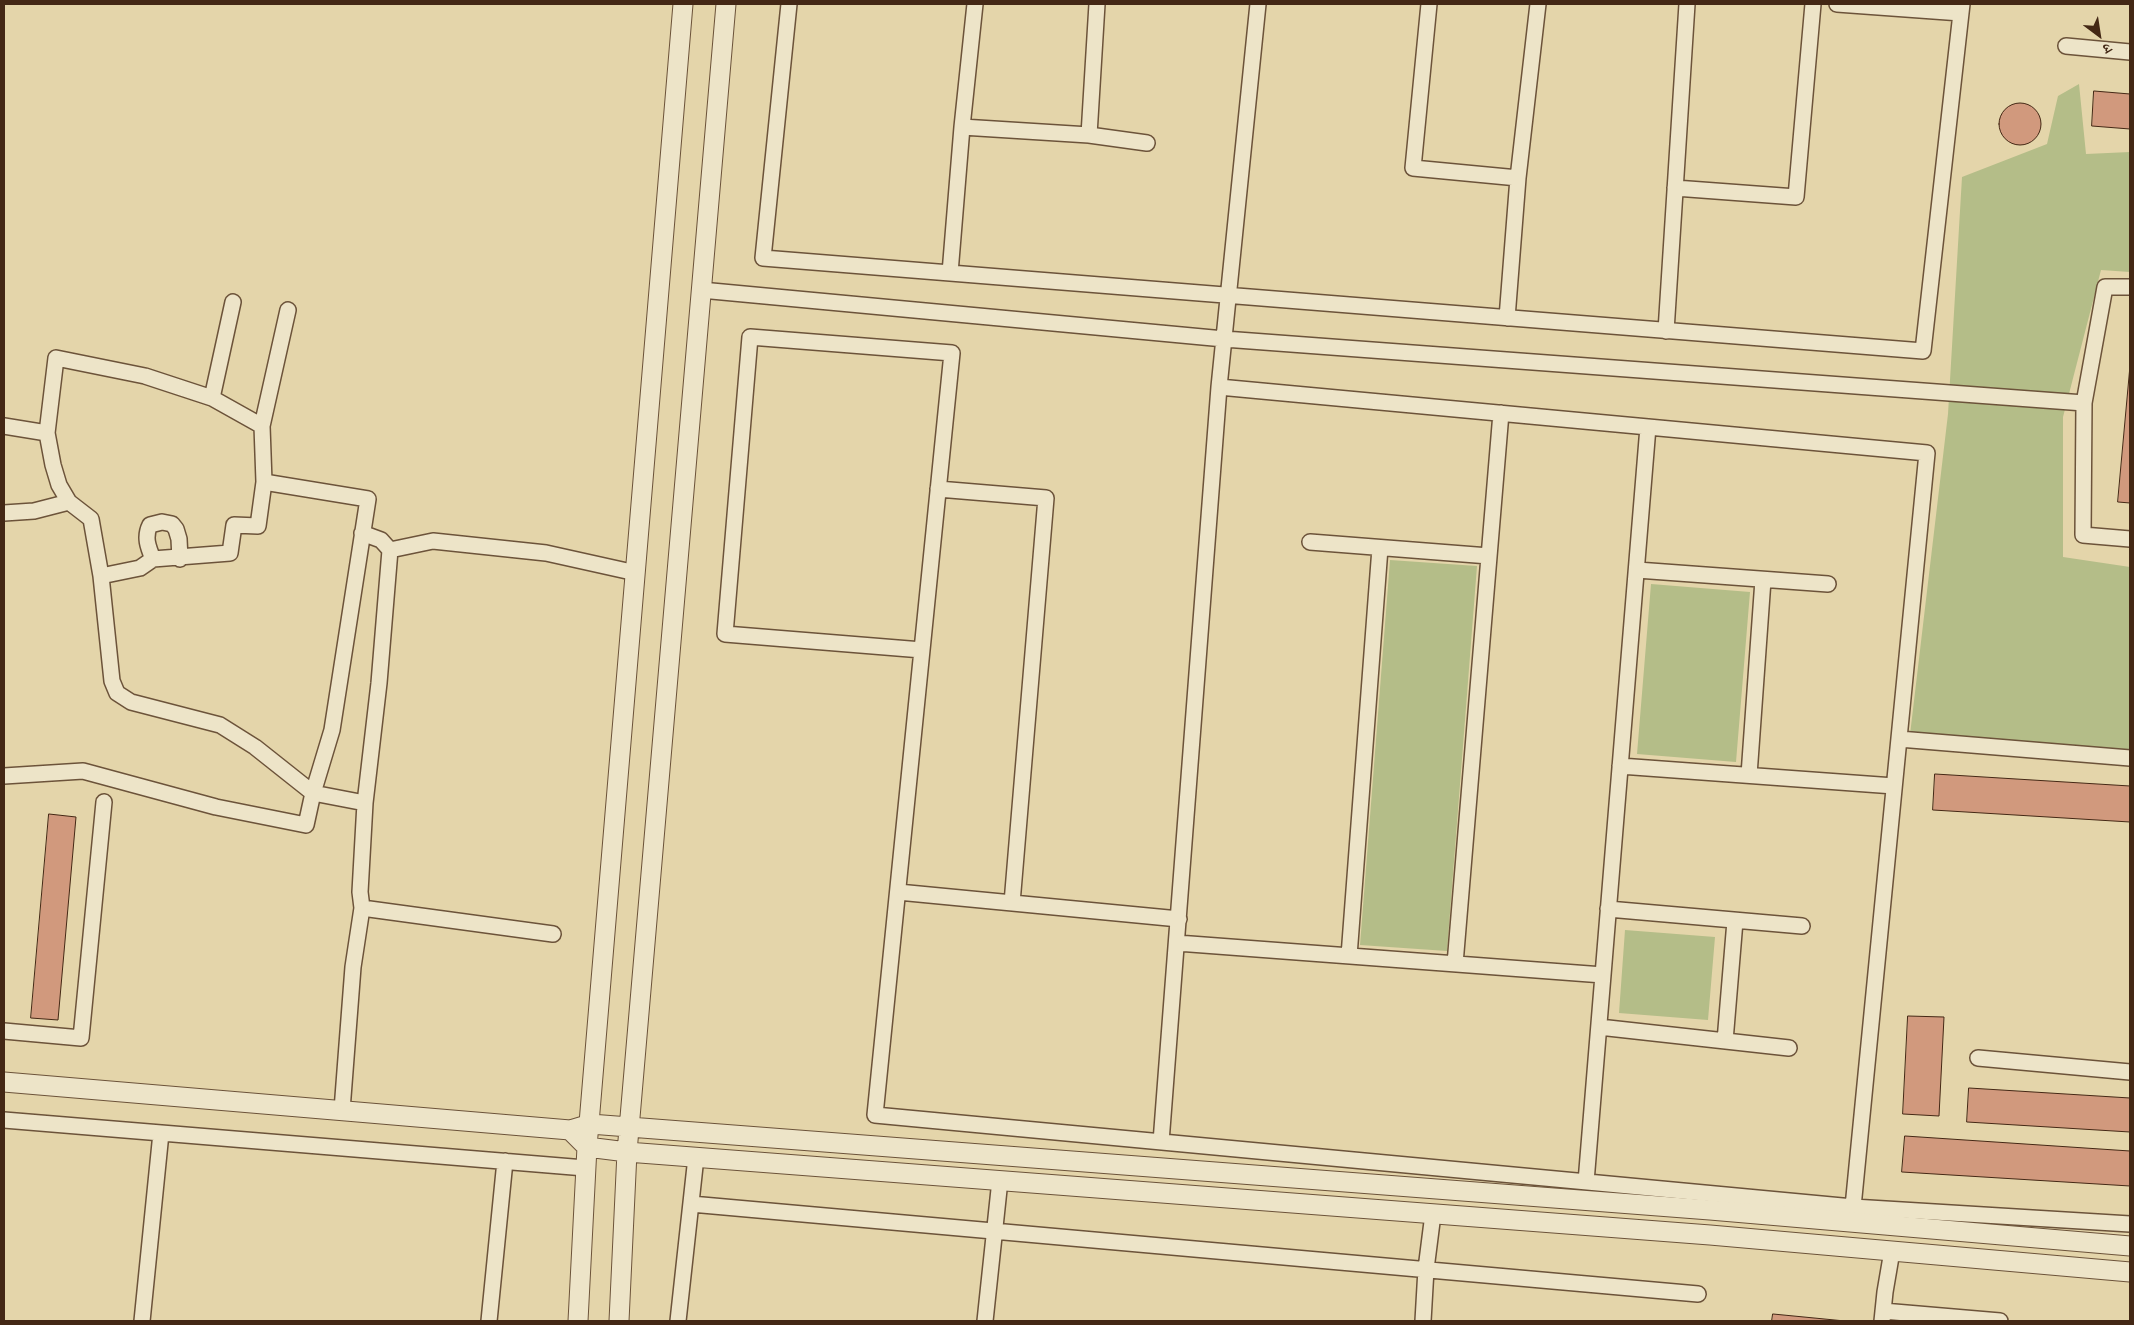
<!DOCTYPE html>
<html>
<head>
<meta charset="utf-8">
<style>
	body { margin:0 }
	#map { position:relative; width:2134px; height:1325px; overflow:hidden; background:#e4d5aa; font-family:Alegreya,"Noto Serif Devanagari",serif }
	canvas { display:block }
	.frame { position:absolute; inset:0; border:5px solid #442815; pointer-events:none }
	.north { position:absolute; left:2074px; top:10px; width:50px; height:50px; -webkit-text-stroke:4px #ede4c8; paint-order:stroke; rotate:149deg; font-size:14px; font-weight:700; line-height:20px; text-align:center; color:#442815 }
	.north::after { content:''; display:block; margin:auto; width:18px; height:22px; background:#442815; clip-path:polygon(50% 0,100% 100%,50% 72%,0 100%) }
</style>
</head>
<body>
<div id="map">
<canvas width="2134" height="1325"></canvas>
<div class="frame"></div>
<div class="north">उ</div>
</div>
<script>
const ctx = document.querySelector('canvas').getContext('2d');
ctx.lineJoin = 'round';
function paint(path, color) {
  ctx.fillStyle = color;
  ctx.fill(path, 'evenodd');
}
function strokePath(path, color, width, dash) {
  ctx.strokeStyle = color;
  ctx.lineWidth = width;
  ctx.lineCap = dash ? 'butt' : 'round';
  ctx.setLineDash(dash || []);
  ctx.stroke(path);
}
paint(new Path2D(`
	M 2079,84 L 2086,154 L 2130,152 L 2130,272 L 2101,270 L 2063,417 L 2063,557 L 2130,567 L 2130,754 L 1909,743 L 1948,414 L 1962,177 L 2047,144 L 2058,96 Z
	M 1390,560 L 1477,566 L 1447,951 L 1360,945 Z
	M 1651,584 L 1750,592 L 1736,762 L 1637,754 Z
	M 1625,930 L 1715,937 L 1708,1020 L 1619,1013 Z`), '#b4bd88');
const building = new Path2D(`
	M 2094,91 L 2130,94 L 2130,129 L 2092,126 Z
	M1999 124a21 21 0 1 1 42 0a21 21 0 1 1-42 0Z
	M 2130,366 L 2130,503 L 2118,502 Z
	M 1935,774 L 2130,786 L 2130,822 L 1933,810 Z
	M 49,814 L 76,817 L 58,1020 L 31,1018 Z
	M 1908,1016 L 1944,1017 L 1939,1116 L 1903,1114 Z
	M 1969,1088 L 2130,1098 L 2130,1132 L 1967,1122 Z
	M 1905,1136 L 2130,1151 L 2130,1186 L 1902,1172 Z
	M 1773,1314 L 1845,1321 L 1772,1321 Z`);
paint(building, '#d1997d');
strokePath(building, '#442815', 1);
const minor = new Path2D(`
	M 789,4 L 763,258 L 1923,351 L 1962,4
	M 1429,4 L 1413,168 L 1518,178
	M 1837,4 L 1961,13
	M 2066,46 L 2130,52
	M 962,127 L 1089,135 L 1147,143
	M 1089,135 L 1097,4
	M 1675,188 L 1796,197 L 1813,4
	M 950,273 L 962,127 L 975,4
	M 2130,287 L 2105,287 L 2084,403 L 2083,535 L 2130,539
	M 701,290 L 1224,339 L 2084,403
	M 233,302 L 212,398 L 145,376 L 56,358 L 47,433 L 53,465 L 59,485 L 69,502 L 91,519 L 101,576 L 112,681 L 117,693 L 131,702 L 220,725 L 255,747 L 313,793 L 365,803
	M 1507,318 L 1518,178 L 1538,4
	M 1666,331 L 1687,4
	M 1219,387 L 1927,453 L 1853,1207
	M 4,426 L 47,433
	M 262,426 L 288,310
	M 938,489 L 1046,498 L 1012,903
	M 4,513 L 34,511 L 69,502
	M 362,533 L 381,540 L 390,550
	M 1310,542 L 1489,556
	M 153,559 C 148,547 144,537 150,525 L 162,522 L 172,524 L 176,529 L 179,539 L 180,559
	M 1637,570 L 1828,584
	M 101,576 L 140,568 L 153,559 L 230,553 L 234,525 L 258,526 L 264,482
	M 922,650 L 725,634 L 750,337 L 952,353 L 875,1115 L 1853,1207 L 2130,1224
	M 1899,739 L 2130,758
	M 1620,766 L 1894,786
	M 1749,775 L 1763,580
	M 4,776 L 83,771 L 216,807 L 306,825 L 313,793 L 332,730 L 368,499 L 264,482 L 262,426 L 212,398
	M 898,892 L 1179,919
	M 362,908 L 553,934
	M 1608,909 L 1802,926
	M 1177,943 L 1603,975
	M 1349,956 L 1380,548
	M 1455,964 L 1501,413
	M 1599,1027 L 1789,1048
	M 4,1031 L 81,1038 L 104,802
	M 1725,1041 L 1735,921
	M 1978,1058 L 2130,1072
	M 342,1110 L 353,967 L 362,908 L 360,892 L 365,803 L 379,683 L 390,550 L 433,541 L 546,553 L 636,573
	M 4,1120 L 585,1168
	M 1161,1142 L 1219,387 L 1258,4
	M 1586,1182 L 1648,427
	M 691,1204 L 1698,1294
	M 1883,1311 L 2000,1321
	M 142,1321 L 161,1133
	M 489,1321 L 505,1161
	M 678,1321 L 696,1157
	M 985,1321 L 1000,1180
	M 1423,1321 L 1426,1269 L 1433,1214
	M 1882,1321 L 1885,1292 L 1892,1251`);
const tertiary = new Path2D(`
	M 4,1082 L 570,1130 L 590,1124 L 1710,1210 L 2130,1246
	M 570,1130 L 587,1147 L 627,1152 L 1710,1235 L 2130,1272
	M 578,1321 L 587,1147 L 683,4
	M 619,1321 L 627,1152 L 726,4`);
strokePath(minor, '#6c533a', 18);
strokePath(tertiary, '#6c533a', 21);
strokePath(minor, '#ede4c8', 15);
strokePath(tertiary, '#ede4c8', 19);
</script>
</body>
</html>
